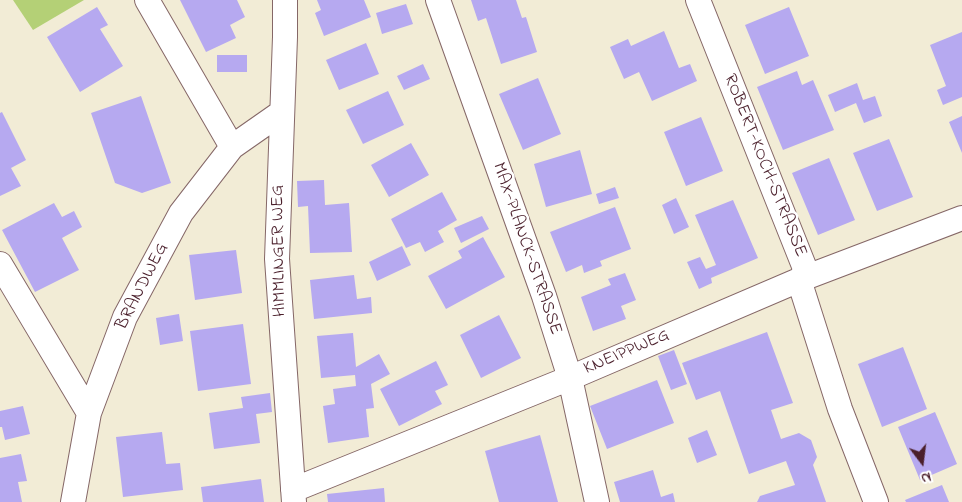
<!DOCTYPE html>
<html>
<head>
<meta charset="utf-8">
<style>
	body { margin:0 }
	#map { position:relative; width:962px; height:502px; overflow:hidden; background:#f2ecd6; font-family:"Indie Flower",sans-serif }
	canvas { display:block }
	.north { position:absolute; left:897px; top:437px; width:50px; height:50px; -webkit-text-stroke:4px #fff; paint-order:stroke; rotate:165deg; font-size:14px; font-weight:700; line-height:20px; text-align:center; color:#4a1f2b }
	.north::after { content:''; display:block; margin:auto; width:18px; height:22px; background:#4a1f2b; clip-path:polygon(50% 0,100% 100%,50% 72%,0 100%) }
</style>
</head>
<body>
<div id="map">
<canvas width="962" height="502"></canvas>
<div class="north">N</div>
</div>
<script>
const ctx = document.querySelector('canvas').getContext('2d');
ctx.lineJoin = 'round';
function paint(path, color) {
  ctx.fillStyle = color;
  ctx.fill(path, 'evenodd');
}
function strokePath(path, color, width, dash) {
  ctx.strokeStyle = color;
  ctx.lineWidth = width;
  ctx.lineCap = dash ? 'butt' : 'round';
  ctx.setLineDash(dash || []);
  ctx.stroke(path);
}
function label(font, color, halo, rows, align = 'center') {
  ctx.font = font + ' "Indie Flower",sans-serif';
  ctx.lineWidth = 5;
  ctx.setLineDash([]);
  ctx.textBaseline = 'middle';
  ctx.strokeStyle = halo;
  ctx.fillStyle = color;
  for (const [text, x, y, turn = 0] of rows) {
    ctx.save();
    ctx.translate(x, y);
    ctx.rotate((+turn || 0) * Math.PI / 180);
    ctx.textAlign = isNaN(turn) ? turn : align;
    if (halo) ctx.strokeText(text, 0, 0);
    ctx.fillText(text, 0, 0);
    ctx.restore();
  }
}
paint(new Path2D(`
	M 13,0 L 84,0 L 33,30 Z`), '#b4d076');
paint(new Path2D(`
	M 180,0 L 237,0 L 245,17 L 230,25 L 236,38 L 206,52 Z
	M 317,0 L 364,0 L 371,17 L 324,36 L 315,13 L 321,10 Z
	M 471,0 L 516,0 L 522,18 L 526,17 L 537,52 L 501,64 L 486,18 L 478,21 Z
	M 406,4 L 413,24 L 382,34 L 376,13 Z
	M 97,7 L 108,25 L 100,29 L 123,66 L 80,92 L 47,37 Z
	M 789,7 L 809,56 L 765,74 L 745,25 Z
	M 664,31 L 679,68 L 690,64 L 697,81 L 652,101 L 639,72 L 624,79 L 610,47 L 628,39 L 631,46 Z
	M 962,32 L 962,97 L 943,105 L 937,90 L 946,86 L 930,45 Z
	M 366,43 L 379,74 L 339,90 L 326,60 Z
	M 217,55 L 247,55 L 247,72 L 217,72 Z
	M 423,64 L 430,79 L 404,90 L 397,76 Z
	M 797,71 L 802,85 L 813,80 L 834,130 L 783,150 L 757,87 Z
	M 538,78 L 561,134 L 523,150 L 499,94 Z
	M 857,83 L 863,100 L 875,96 L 882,116 L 864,123 L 856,103 L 835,112 L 828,95 Z
	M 388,91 L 404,125 L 363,144 L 346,110 Z
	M 141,96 L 171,183 L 142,193 L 115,183 L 91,113 Z
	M 2,112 L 26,160 L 11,168 L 21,186 L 0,196 L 0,113 Z
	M 962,116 L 962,153 L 949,122 Z
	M 701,117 L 723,171 L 686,186 L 664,132 Z
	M 889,139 L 913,197 L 877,211 L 853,153 Z
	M 411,143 L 429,175 L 389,197 L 371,165 Z
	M 580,150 L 592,194 L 546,207 L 534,164 Z
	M 829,158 L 855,220 L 818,235 L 792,173 Z
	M 324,180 L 325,205 L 349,203 L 352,252 L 310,253 L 308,206 L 298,207 L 297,181 Z
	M 615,187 L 619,198 L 599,204 L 596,194 Z
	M 442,192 L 457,220 L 438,231 L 444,242 L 425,252 L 420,242 L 406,248 L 391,219 Z
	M 676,198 L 689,227 L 674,234 L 662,205 Z
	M 733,200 L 758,258 L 711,278 L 712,283 L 699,289 L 687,262 L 700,257 L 706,269 L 716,265 L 695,215 Z
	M 54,203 L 62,217 L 74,211 L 82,227 L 62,238 L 79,270 L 35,292 L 2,230 Z
	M 615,207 L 631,249 L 600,261 L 602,266 L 584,273 L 582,265 L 566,272 L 550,232 Z
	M 482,216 L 489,229 L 461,243 L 454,228 Z
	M 483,237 L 505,277 L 446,309 L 428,276 L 462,258 L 458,251 Z
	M 402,246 L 411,265 L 377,281 L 369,262 Z
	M 236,250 L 242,293 L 195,300 L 189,255 Z
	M 625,273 L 636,300 L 621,306 L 626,319 L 593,331 L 581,297 L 611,285 L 608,279 Z
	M 354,275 L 357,299 L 371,297 L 372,313 L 314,319 L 310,280 Z
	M 179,314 L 183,341 L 160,345 L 156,318 Z
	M 499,315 L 521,358 L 481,378 L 460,335 Z
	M 243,324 L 251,384 L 198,391 L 190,331 Z
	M 767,332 L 793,403 L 771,410 L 781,439 L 799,433 L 811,440 L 817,457 L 813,465 L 826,502 L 757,502 L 760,496 L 795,485 L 786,461 L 749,474 L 720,391 L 696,400 L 682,363 Z
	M 353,333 L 356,367 L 379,354 L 390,374 L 371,384 L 374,408 L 366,409 L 369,437 L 328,443 L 323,406 L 335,404 L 333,389 L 356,386 L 355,375 L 321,378 L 317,336 Z
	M 903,347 L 927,409 L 882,427 L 858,364 Z
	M 674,350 L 687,384 L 671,390 L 658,356 Z
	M 436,361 L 448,385 L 435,391 L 442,404 L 399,426 L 380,389 Z
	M 657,380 L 674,423 L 607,449 L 590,406 Z
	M 270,393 L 272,412 L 256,414 L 260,443 L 214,449 L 209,413 L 243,408 L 241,397 Z
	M 23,406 L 30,434 L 5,440 L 2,427 L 0,427 L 0,411 Z
	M 935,412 L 957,464 L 920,480 L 898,427 Z
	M 707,430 L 717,455 L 697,463 L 688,438 Z
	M 162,432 L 166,464 L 180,463 L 183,490 L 123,497 L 116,437 Z
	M 540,435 L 558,502 L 499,502 L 485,451 Z
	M 21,454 L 27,481 L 18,482 L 22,502 L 0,502 L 0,458 Z
	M 653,470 L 661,497 L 673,493 L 675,502 L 620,502 L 614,482 Z
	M 261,479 L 264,502 L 203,502 L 201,487 Z
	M 942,485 L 949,502 L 906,502 L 905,500 Z
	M 384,488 L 385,502 L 328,502 L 327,494 Z`), '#b6a9f0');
const street = new Path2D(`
	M 147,0 L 232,147
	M 285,0 L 285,37 L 277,259 L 294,502
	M 438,0 L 544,296 L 570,378 L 597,502
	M 698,0 L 806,271 L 799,280 L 840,409 L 876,502
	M 0,264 L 89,413
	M 293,490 L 570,378 L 799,280 L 962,218
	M 73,502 L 89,413 L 125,317 L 181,213 L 232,147 L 282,112`);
strokePath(street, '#856767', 26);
strokePath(street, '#fff', 24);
label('18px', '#4a1f2b', '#fff', [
	["ROBERT-KOCH-STRASSE",764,166,68],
	["MAX-PLANCK-STRASSE",526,249,71],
	["HIMMLINGER WEG",280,251,-91],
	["BRANDWEG",143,287,-63],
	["KNEIPPWEG",627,353,-23]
]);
</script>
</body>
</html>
